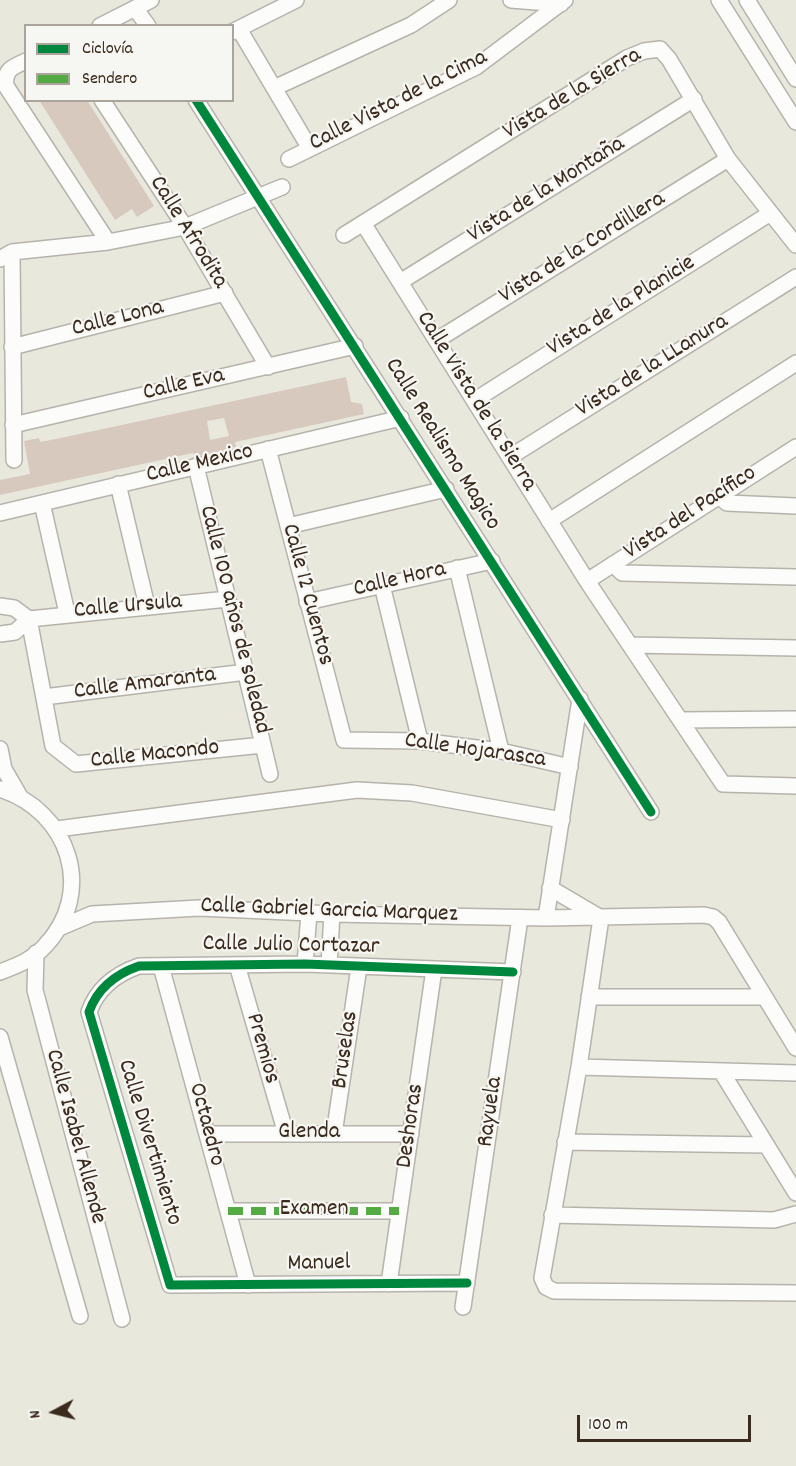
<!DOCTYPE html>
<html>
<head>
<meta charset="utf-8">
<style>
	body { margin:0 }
	#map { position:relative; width:796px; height:1466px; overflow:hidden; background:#e9e8dd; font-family:Dekko,sans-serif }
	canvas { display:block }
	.legend { position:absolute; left:24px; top:24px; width:210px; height:78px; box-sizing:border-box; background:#f6f6f2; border:2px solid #aba49d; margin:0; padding:8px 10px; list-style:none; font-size:18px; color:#3b2a1e }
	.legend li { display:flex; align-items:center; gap:12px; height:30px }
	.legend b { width:30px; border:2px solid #aba49d }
	.north { position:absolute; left:24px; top:1382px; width:60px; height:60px; -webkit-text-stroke:4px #f6f6f2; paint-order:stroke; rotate:263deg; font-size:16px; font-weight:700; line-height:24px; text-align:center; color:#3b2a1e }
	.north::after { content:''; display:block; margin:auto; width:21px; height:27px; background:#3b2a1e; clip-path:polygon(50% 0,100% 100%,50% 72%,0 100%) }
	.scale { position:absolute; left:577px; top:1415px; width:174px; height:27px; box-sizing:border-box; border:3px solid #3b2a1e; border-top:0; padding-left:8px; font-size:18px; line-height:21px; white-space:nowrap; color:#3b2a1e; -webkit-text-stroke:4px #f6f6f2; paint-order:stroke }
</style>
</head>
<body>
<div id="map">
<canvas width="796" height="1466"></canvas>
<ul class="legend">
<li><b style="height:8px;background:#00873e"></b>Ciclovía</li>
<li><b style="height:8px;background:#55ab43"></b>Sendero</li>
</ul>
<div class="north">N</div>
<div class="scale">100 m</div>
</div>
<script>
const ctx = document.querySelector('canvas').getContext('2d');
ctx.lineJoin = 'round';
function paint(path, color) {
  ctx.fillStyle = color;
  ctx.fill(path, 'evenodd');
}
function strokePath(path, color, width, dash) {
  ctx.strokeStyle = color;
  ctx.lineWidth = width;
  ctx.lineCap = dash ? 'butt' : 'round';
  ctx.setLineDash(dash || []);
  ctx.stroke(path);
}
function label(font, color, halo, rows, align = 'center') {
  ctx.font = font + ' Dekko,sans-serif';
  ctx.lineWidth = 4.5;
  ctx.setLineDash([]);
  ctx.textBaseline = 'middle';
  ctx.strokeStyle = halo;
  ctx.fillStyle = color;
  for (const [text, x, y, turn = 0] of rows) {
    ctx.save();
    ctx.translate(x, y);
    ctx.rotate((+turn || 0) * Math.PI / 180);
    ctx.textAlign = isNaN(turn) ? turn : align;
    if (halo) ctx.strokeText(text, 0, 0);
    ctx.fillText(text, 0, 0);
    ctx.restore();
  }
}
paint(new Path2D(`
	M 39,100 L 87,100 L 154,206 L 137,217 L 132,209 L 115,220 Z
	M 346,377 L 351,402 L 362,404 L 364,414 L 235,442 L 236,447 L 196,457 L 193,453 L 0,495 L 0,480 L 30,474 L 24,441 L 39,438 L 40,442 L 56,439 ZM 224,418 L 229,436 L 210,440 L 207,421 Z`), '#d7c9be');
const minor = new Path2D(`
	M 511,0 L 561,4
	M 719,0 L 796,122
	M 747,0 L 796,79
	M 135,8 L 148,26
	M 100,26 L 151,0
	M 239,29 L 309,147
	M 232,32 L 296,0
	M 26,61 C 12,67 4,70 6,86 L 108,242
	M 274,88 L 411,25 L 449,0
	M 102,100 L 185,227 L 268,367
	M 196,100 L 651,812
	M 289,159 L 476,67 L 565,0
	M 363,223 L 587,581 L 723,784 L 796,786
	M 344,235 L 627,58 L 644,51 L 660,49 L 669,59 L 728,159 L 796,245
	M 12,252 L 14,460
	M 0,259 L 12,252 L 108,242 L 185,227 L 282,187
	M 400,282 L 694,99
	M 437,340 L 728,159
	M 12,347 L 225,293
	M 475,400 L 769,214
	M 13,425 L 355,346
	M 268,449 L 344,740 L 420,741 L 501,751 L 570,767
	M 510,457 L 796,277
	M 196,466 L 270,774
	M 118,484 L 147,606
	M 719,496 L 727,503 L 796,506
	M 42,503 L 67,613
	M 0,513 L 401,418
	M 549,521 L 796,363
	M 288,526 L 446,489
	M 613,564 L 622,573 L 796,577
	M 457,568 L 501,751
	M 587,581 L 796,447
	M 382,585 L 420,741
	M 307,602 L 492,561
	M 0,606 L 14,608 L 29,619
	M 29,619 L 53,746 L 76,764 L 263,745
	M 0,634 L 15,632 L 29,619 L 228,599
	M 631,645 L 796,648
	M 44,697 L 246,672
	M 680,720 L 796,719
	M 0,749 L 4,769 L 19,795
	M 0,789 C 69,811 97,892 44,947 C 32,960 16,966 0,972
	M 57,829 L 357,790 L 412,793 L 562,820
	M 550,888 L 601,918
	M 546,918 L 580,699
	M 601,918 L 579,1067 L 542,1278 L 546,1287 L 554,1291 L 796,1293
	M 59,928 L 92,914 L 199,908 L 332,914 L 546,918 L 704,915 L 713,917 L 719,922 L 796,1048
	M 36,953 L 35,990 L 122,1319
	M 305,964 L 309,913
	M 237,965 L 286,1134
	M 329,965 L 332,914
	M 161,966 L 248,1285
	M 589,997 L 765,997
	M 0,1037 L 80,1316
	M 579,1067 L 796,1073
	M 721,1071 L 796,1193
	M 207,1134 L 411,1134
	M 334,1134 L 359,967
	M 565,1142 L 766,1145
	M 228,1211 L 399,1211
	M 552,1215 L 774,1220 L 796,1214
	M 467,1283 L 170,1285 L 89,1012 C 97,989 116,974 139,966 L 305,964 L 513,972
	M 389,1284 L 434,969
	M 463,1307 L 520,918`);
strokePath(minor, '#b6b3ac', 18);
strokePath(minor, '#fcfcfa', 15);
strokePath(new Path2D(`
	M 228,1211 L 399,1211`), '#55ab43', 8, [15, 8]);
strokePath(new Path2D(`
	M 196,100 L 651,812
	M 467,1283 L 170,1285 L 89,1012 C 97,989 116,974 139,966 L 305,964 L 513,972`), '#00873e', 9);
label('24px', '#3b2a1e', '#f6f6f2', [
	["Vista de la Sierra",573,95,-31],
	["Calle Vista de la Cima",399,102,-27],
	["Vista de la Montaña",547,191,-32],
	["Calle Afrodita",187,233,58],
	["Vista de la Cordillera",583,249,-32],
	["Vista de la Planicie",622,307,-32],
	["Calle Lona",118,320,-14],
	["Vista de la LLanura",653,367,-32],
	["Calle Eva",184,386,-13],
	["Calle Vista de la Sierra",475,402,58],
	["Calle Realismo Magico",441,445,58],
	["Calle Mexico",200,465,-13],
	["Vista del Pacífico",691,514,-33],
	["Calle Hora",400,581,-13],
	["Calle 12 Cuentos",306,595,75],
	["Calle Ursula",128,608,-5],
	["Calle 100 años de soledad",233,620,76],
	["Calle Amaranta",145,685,-7],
	["Calle Hojarasca",475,752,8],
	["Calle Macondo",155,756,-6],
	["Calle Gabriel Garcia Marquez",329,912,2],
	["Calle Julio Cortazar",291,947,1],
	["Premios",261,1049,74],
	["Bruselas",347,1050,-82],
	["Rayuela",492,1112,-82],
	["Octaedro",205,1125,75],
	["Deshoras",412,1126,-82],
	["Glenda",309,1134],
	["Calle Isabel Allende",74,1137,75],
	["Calle Divertimiento",148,1143,73],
	["Examen",314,1211],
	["Manuel",319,1265,-1]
]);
</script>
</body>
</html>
